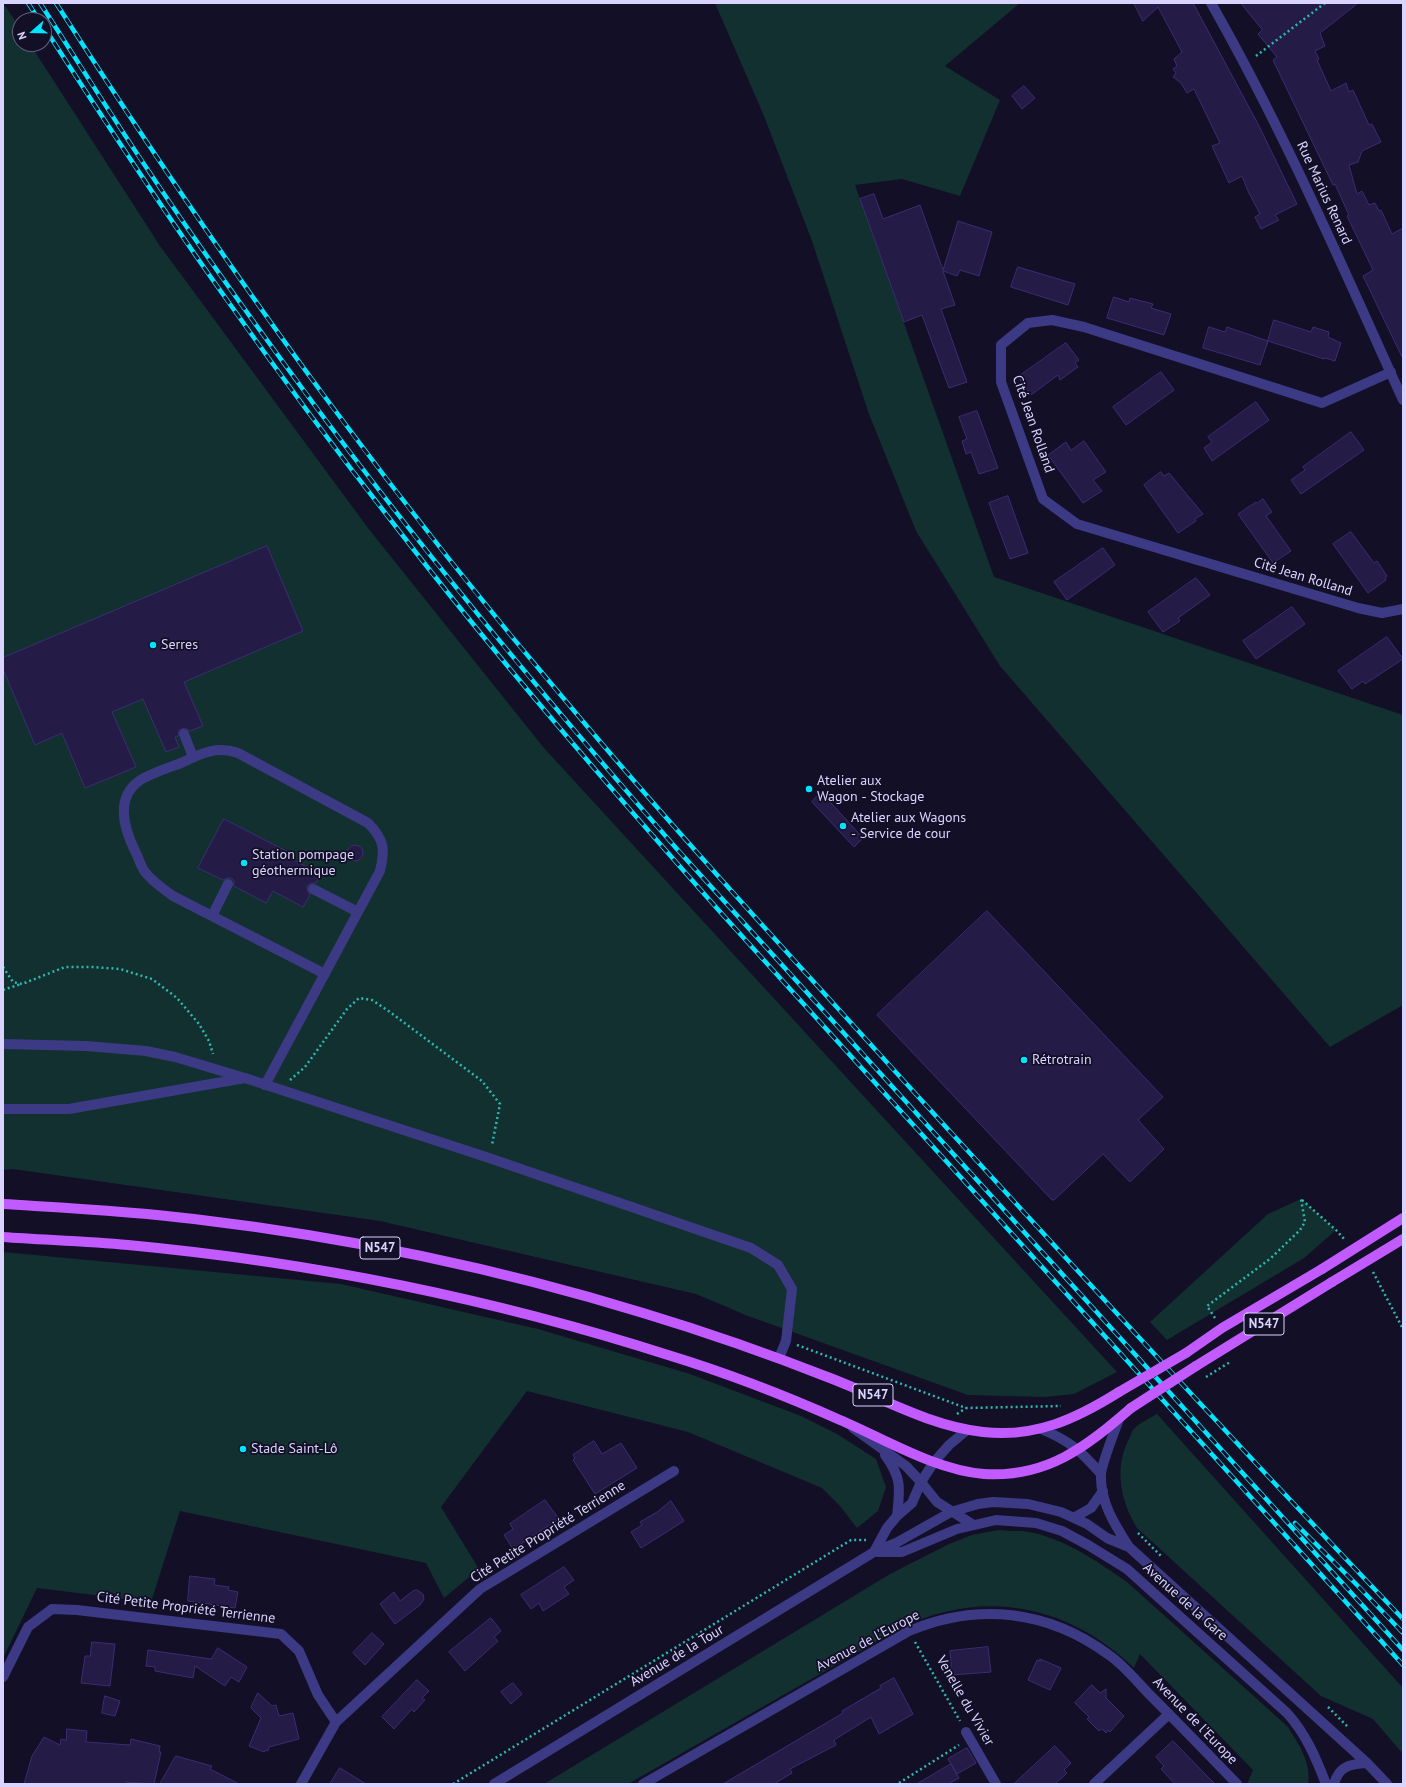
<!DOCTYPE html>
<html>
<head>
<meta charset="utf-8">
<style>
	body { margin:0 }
	#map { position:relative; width:1406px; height:1787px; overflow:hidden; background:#130f26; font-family:"PT Sans",sans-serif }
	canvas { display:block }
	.frame { position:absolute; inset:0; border:4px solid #d9d4ff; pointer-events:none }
	.north { position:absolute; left:12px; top:12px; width:40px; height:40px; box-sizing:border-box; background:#130f26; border:1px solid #625e7d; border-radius:50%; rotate:250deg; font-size:11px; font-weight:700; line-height:16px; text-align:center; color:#d9d4ff }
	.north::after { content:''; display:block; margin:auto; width:14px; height:18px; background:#00e5ff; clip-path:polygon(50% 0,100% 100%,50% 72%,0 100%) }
</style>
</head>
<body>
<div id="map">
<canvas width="1406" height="1787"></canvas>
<div class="frame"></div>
<div class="north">N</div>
</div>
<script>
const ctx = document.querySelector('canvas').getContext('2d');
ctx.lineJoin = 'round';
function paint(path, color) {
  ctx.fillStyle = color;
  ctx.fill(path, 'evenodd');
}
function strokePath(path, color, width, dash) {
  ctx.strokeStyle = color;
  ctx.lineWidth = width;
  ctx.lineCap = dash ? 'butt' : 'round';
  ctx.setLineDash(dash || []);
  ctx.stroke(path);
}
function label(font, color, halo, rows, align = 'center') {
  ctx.font = font + ' "PT Sans",sans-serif';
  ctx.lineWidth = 3.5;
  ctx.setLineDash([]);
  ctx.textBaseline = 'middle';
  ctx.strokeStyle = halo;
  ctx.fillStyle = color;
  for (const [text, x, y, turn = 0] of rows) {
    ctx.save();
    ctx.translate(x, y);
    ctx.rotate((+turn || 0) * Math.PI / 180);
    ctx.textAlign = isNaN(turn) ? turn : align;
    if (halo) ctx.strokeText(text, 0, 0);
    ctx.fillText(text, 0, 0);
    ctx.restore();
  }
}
paint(new Path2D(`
	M 3,3 L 20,28 L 20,44 L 30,44 L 160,246 L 368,528 L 544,748 L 1117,1372 L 1074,1394 L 1045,1397 L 968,1395 L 748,1316 L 696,1294 L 380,1221 L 13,1169 L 3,1170 Z
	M 715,3 L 1020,3 L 945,66 L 1000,100 L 960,196 L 902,179 L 855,185 L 994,577 L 1403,715 L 1403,1005 L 1330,1047 L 1000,666 L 916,531 L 869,414 L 812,241 L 764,116 Z
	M 1301,1199 L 1336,1230 L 1304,1258 L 1167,1340 L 1150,1322 L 1268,1214 Z
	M 3,1252 L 341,1284 L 538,1329 L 690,1374 L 801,1416 L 837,1434 L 876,1459 L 886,1487 L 878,1511 L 857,1528 L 840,1506 L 822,1488 L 688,1432 L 527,1391 L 441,1507 L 479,1569 L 444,1598 L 426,1563 L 180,1511 L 151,1602 L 37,1588 L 3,1658 Z
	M 1157,1414 L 1403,1688 L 1403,1754 L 1373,1719 L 1321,1696 L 1137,1528 C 1121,1502 1114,1469 1128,1441 C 1130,1438 1131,1433 1133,1430 C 1139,1423 1150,1418 1157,1414 Z
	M 999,1530 C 1007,1531 1015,1531 1023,1531 C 1061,1536 1097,1561 1127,1582 L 1287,1726 C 1298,1742 1312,1764 1308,1784 L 1247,1784 L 1253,1770 L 1140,1654 L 1134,1668 C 1069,1605 985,1588 902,1627 L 628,1784 L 544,1784 L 890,1574 L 949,1544 L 972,1535 Z`), '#12302f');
const building = new Path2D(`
	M 1134,3 L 1193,3 L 1258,124 L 1297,204 L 1275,215 L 1279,220 L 1261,229 L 1255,217 L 1260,214 L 1248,191 L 1242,176 L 1229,183 L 1212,146 L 1220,143 L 1194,89 L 1187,93 L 1181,83 L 1173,77 L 1176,73 L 1173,69 L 1177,66 L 1174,59 L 1182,52 L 1158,7 L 1143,21 Z
	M 1241,3 L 1358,3 L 1320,33 L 1325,46 L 1315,51 L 1319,59 L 1317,60 L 1331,91 L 1346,83 L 1349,92 L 1353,90 L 1369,125 L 1372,124 L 1381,142 L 1362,151 L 1358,162 L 1349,165 L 1357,194 L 1362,191 L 1369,205 L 1375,203 L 1379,211 L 1381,210 L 1392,234 L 1403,228 L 1403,359 L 1363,276 L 1373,270 L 1347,216 L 1349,215 L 1335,184 L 1333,185 L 1273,60 L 1277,57 L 1258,34 L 1262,30 Z
	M 1024,86 L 1035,98 L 1022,109 L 1012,96 Z
	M 874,194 L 883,219 L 920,205 L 943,270 L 958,221 L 992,232 L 979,276 L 960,270 L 957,276 L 943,271 L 955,305 L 941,309 L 967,382 L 949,388 L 922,315 L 904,322 L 860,199 Z
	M 1018,267 L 1075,284 L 1068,305 L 1011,287 Z
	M 1114,297 L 1129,302 L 1130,298 L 1153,304 L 1151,308 L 1171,314 L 1164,335 L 1107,318 Z
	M 1274,320 L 1311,332 L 1313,327 L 1329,332 L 1328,337 L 1341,343 L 1335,361 L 1325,358 L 1324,359 L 1268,341 Z
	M 1209,327 L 1225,332 L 1227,327 L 1268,341 L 1260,365 L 1203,348 Z
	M 1066,343 L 1079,360 L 1075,363 L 1078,367 L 1060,380 L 1058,375 L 1031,395 L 1018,377 Z
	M 1161,372 L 1174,390 L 1126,425 L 1113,407 Z
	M 1256,402 L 1269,420 L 1212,461 L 1204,448 L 1212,442 L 1208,437 Z
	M 977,411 L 998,468 L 979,474 L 971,452 L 966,454 L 962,441 L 967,439 L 959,417 Z
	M 1351,432 L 1364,450 L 1301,494 L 1291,480 L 1305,470 L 1303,467 Z
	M 1084,441 L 1106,472 L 1093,480 L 1102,491 L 1083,503 L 1048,455 L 1066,442 L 1071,450 Z
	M 1161,472 L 1164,476 L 1169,473 L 1203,514 L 1195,519 L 1196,521 L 1178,533 L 1144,485 Z
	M 1008,496 L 1028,553 L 1010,559 L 989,503 Z
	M 1263,499 L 1272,512 L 1266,516 L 1291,551 L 1273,563 L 1238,514 L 1256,502 L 1257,503 Z
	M 1351,532 L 1374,563 L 1377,561 L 1387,576 L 1385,578 L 1386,580 L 1368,593 L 1333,544 Z
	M 267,546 L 303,631 L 184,682 L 203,726 L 190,731 L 185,728 L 179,730 L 178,736 L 175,737 L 179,747 L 166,752 L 143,699 L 112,712 L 136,767 L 85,788 L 62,733 L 35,745 L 3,669 L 3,658 Z
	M 1103,548 L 1115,565 L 1067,600 L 1054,582 Z
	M 1196,578 L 1210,595 L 1178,618 L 1180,621 L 1163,632 L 1148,612 Z
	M 1292,607 L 1305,624 L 1256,659 L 1243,641 Z
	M 1387,637 L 1403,659 L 1365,684 L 1363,681 L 1352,689 L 1338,671 Z
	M 821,792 L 863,838 L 854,847 L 812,802 Z
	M 224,819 L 292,854 L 290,858 L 320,874 L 316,883 L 312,883 L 307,886 L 307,890 L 310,895 L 303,907 L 273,891 L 266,903 L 234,886 L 234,881 L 231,878 L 227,878 L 223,880 L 198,868 Z
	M347 853a8 8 0 1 1 16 0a8 8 0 1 1-16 0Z
	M 987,911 L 1163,1097 L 1138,1120 L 1164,1149 L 1130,1182 L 1103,1154 L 1054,1200 L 1052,1200 L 877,1015 Z
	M 594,1441 L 602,1454 L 621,1443 L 637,1468 L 595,1494 L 573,1460 L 575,1458 L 573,1455 Z
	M 545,1500 L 559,1519 L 513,1549 L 504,1535 L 513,1529 L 510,1524 Z
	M 671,1501 L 684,1521 L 641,1548 L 631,1532 L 642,1525 L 640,1522 L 657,1512 Z
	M 564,1567 L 574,1580 L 564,1587 L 569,1594 L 543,1611 L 539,1603 L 531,1609 L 521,1595 Z
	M 190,1576 L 215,1579 L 214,1585 L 229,1587 L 228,1590 L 238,1592 L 235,1608 L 188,1601 Z
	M 417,1590 L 423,1594 L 424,1599 L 420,1605 L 395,1624 L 380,1604 L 394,1592 L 400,1601 L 413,1591 Z
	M 491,1618 L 501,1631 L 494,1637 L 498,1641 L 465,1671 L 449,1652 Z
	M 372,1633 L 384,1644 L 365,1665 L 353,1653 Z
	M 92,1642 L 115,1644 L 110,1686 L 81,1683 L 85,1656 L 90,1656 Z
	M 988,1647 L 991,1672 L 952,1675 L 950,1651 Z
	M 218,1648 L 247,1667 L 239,1682 L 231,1677 L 225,1686 L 195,1666 L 193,1678 L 155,1671 L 155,1667 L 146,1666 L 148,1650 L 211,1659 Z
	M 1040,1659 L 1061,1668 L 1050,1690 L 1028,1680 L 1037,1660 L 1040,1661 Z
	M 894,1678 L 913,1714 L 879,1734 L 871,1717 L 834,1740 L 836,1745 L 790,1769 L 792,1773 L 774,1784 L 723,1784 L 843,1713 L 842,1711 L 881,1688 L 880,1686 Z
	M 417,1680 L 429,1691 L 422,1698 L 425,1700 L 414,1712 L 412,1709 L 394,1729 L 382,1717 Z
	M 513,1683 L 522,1694 L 511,1704 L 501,1692 Z
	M 1092,1685 L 1100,1693 L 1106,1689 L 1106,1698 L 1124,1716 L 1110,1732 L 1108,1730 L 1106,1733 L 1102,1729 L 1099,1731 L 1087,1719 L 1089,1717 L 1075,1703 Z
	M 258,1693 L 272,1706 L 276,1705 L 279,1716 L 293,1713 L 299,1739 L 269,1747 L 268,1751 L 266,1750 L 264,1752 L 249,1746 L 261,1718 L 251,1708 Z
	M 105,1696 L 120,1701 L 115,1716 L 102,1713 Z
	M 67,1729 L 87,1731 L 86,1742 L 130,1745 L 131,1739 L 160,1746 L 159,1752 L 161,1752 L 154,1784 L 126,1782 L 126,1784 L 24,1784 L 32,1756 L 44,1737 L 60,1745 L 61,1739 L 66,1740 Z
	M 1173,1741 L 1208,1777 L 1215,1784 L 1175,1784 L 1161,1769 L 1164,1766 L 1156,1757 Z
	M 1055,1746 L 1071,1763 L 1064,1770 L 1067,1773 L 1055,1784 L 1014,1784 Z
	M 967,1748 L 976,1763 L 957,1774 L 948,1759 Z
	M 176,1756 L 212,1766 L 210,1769 L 239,1784 L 160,1784 Z
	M 951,1764 L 959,1778 L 948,1784 L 917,1784 Z
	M 340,1768 L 366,1784 L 330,1784 Z`);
paint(building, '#241b47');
strokePath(building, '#3b2d73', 1);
strokePath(new Path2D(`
	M 1256,56 L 1325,3
	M 3,967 L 13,982 L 22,984 L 65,967 L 93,967 L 120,969 L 152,979 L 177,998 L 199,1024 L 209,1041 L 213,1054
	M 3,990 L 21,984
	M 290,1080 L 305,1067 L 347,1009 L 359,998 L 372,1000 L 390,1012 L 482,1081 L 500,1104 L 492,1145
	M 1302,1200 L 1336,1230 L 1345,1240
	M 1373,1272 L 1403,1329
	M 1215,1318 L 1207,1306 L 1271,1258 L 1300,1230 L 1305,1222 L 1301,1199
	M 797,1345 L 966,1408 L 1061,1406
	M 957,1414 L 966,1408
	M 1138,1533 L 1161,1556
	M 915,1642 L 960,1721
	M 1328,1707 L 1347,1726
	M 899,1783 L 959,1745
	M 453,1784 L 851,1540 L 866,1540`), '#2fb8b0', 2.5, [2, 3]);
strokePath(new Path2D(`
	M 184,734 L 193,757
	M 313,889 L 358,912
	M 212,916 L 228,884
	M 265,1085 L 380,871 C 385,850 385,840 368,823 L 238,753 C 217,745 200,754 181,763 C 168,768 149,774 139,781 C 114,799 125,831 136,853 C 139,859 141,867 145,872 C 153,882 163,889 173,896 L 325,974
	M 3,1109 L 69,1109 L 245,1078
	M 966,1732 L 996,1784`), '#3d3a85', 10);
strokePath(new Path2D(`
	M 1211,3 C 1284,131 1342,266 1403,400
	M 1391,372 L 1322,403 L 1084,327 L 1052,320 L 1028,323 L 1001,345 L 1001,382 L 1043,499 L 1077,524 L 1358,608 L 1382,613 L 1403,609
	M 3,1044 L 86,1046 L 146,1051 L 175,1057 L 245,1078 L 489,1158 L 751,1248 L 778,1265 L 792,1289 L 786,1341 L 779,1358
	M 3,1677 L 28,1627 L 52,1609 L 77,1610 L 281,1634 L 299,1651 L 318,1695 L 336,1722
	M 301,1784 L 336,1722 L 480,1589 L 674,1471
	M 643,1784 L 909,1631 C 978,1602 1048,1610 1109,1655 C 1125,1666 1138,1683 1152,1697 C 1181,1726 1209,1755 1237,1784
	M 1094,1784 L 1169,1714`), '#3d3a85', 10);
strokePath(new Path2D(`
	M 1119,1419 C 1115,1430 1101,1465 1101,1475 C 1100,1502 1115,1525 1129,1547 L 1367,1763 L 1387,1784
	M 853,1428 L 906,1466 L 921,1482 L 937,1502 L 972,1524
	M 1041,1429 C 1070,1441 1080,1450 1101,1474
	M 885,1455 C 902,1478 900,1488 897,1516
	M 1075,1517 L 1091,1508 L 1103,1491
	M 874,1552 L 887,1528 L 897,1516 L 912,1503 L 921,1482 L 934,1462 L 949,1445 L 967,1430
	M 878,1552 L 902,1552 L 957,1529 L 996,1520 L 1036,1523 L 1062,1531 L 1088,1545 L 1127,1569 L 1287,1713 C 1306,1734 1316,1758 1326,1784
	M 494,1784 L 874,1552 L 896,1543 L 951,1512 L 978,1504 L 993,1502 L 1028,1504 L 1061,1512 L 1087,1524 L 1107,1538 L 1129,1547
	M 1334,1784 C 1339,1766 1350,1764 1367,1763`), '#3d3a85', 10);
strokePath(new Path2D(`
	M 3,1204 C 67,1208 131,1211 194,1219 C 346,1237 497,1268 643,1313 C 706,1332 769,1354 830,1378 C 880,1397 929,1426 983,1432 C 1035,1438 1076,1419 1119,1392
	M 3,1237 C 44,1240 86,1241 128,1245 C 310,1262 493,1299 668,1355 C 727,1373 784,1395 840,1420 C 885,1439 935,1470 984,1474 C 1047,1478 1086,1447 1131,1408
	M 1186,1353 L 1222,1328 L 1322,1269
	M 1196,1366 L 1332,1282`), '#c25bff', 10);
const rail = new Path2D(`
	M 28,3 L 39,20
	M 40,3 C 77,60 112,117 150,173 C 202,251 257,327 313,403 C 427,557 550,704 676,848 L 1403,1650
	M 56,3 C 142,137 230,269 325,397 C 404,504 488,610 575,712 C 677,833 785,950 892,1068 C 1061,1253 1230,1438 1403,1619
	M 44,27 C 102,117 160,206 222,293 C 277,371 334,448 393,523 C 497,658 609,787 722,914 L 1403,1665
	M 1295,1523 L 1358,1586 L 1403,1633`);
strokePath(rail, '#00e5ff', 4.5);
strokePath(rail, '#130f26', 3, [9]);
strokePath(new Path2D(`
	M 1206,1377 L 1230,1362`), '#2fb8b0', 2.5, [2, 3]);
strokePath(new Path2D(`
	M 1322,1269 L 1403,1218
	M 1332,1282 L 1403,1239
	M 1119,1392 L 1186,1353
	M 1131,1408 L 1196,1366`), '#c25bff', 10);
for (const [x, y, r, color] of [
	[153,645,4,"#00e5ff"],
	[809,789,4,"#00e5ff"],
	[843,826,4,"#00e5ff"],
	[244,863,4,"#00e5ff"],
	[1024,1060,4,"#00e5ff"],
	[243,1449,4,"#00e5ff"]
]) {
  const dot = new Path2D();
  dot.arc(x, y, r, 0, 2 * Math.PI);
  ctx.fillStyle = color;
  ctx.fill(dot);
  strokePath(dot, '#130f26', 1.5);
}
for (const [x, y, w] of [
	[380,1248,40],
	[1264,1324,40],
	[873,1395,40]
]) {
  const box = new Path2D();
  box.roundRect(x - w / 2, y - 11, w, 22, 3);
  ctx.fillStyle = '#130f26';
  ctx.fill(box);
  strokePath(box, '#d9d4ff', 1);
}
label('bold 13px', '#d9d4ff', null, [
	["N547",380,1248],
	["N547",1264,1324],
	["N547",873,1395]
]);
label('14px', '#d9d4ff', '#130f26', [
	["Rue Marius Renard",1324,193,65],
	["Cité Jean Rolland",1033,424,71],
	["Cité Jean Rolland",1303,577,17],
	["Cité Petite Propriété Terrienne",548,1532,-32],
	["Avenue de la Gare",1185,1602,42],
	["Cité Petite Propriété Terrienne",186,1608,7],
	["Avenue de l'Europe",868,1641,-28],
	["Avenue de la Tour",677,1656,-31],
	["Venelle du Vivier",965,1701,60],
	["Avenue de l'Europe",1195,1721,46]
]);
label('14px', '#d9d4ff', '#130f26', [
	["Serres",161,645],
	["Atelier aux",817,781],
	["Wagon - Stockage",817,797],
	["Atelier aux Wagons",851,818],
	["- Service de cour",851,834],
	["Station pompage",252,855],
	["géothermique",252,871],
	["Rétrotrain",1032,1060],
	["Stade Saint-Lô",251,1449]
], 'left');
</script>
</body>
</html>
